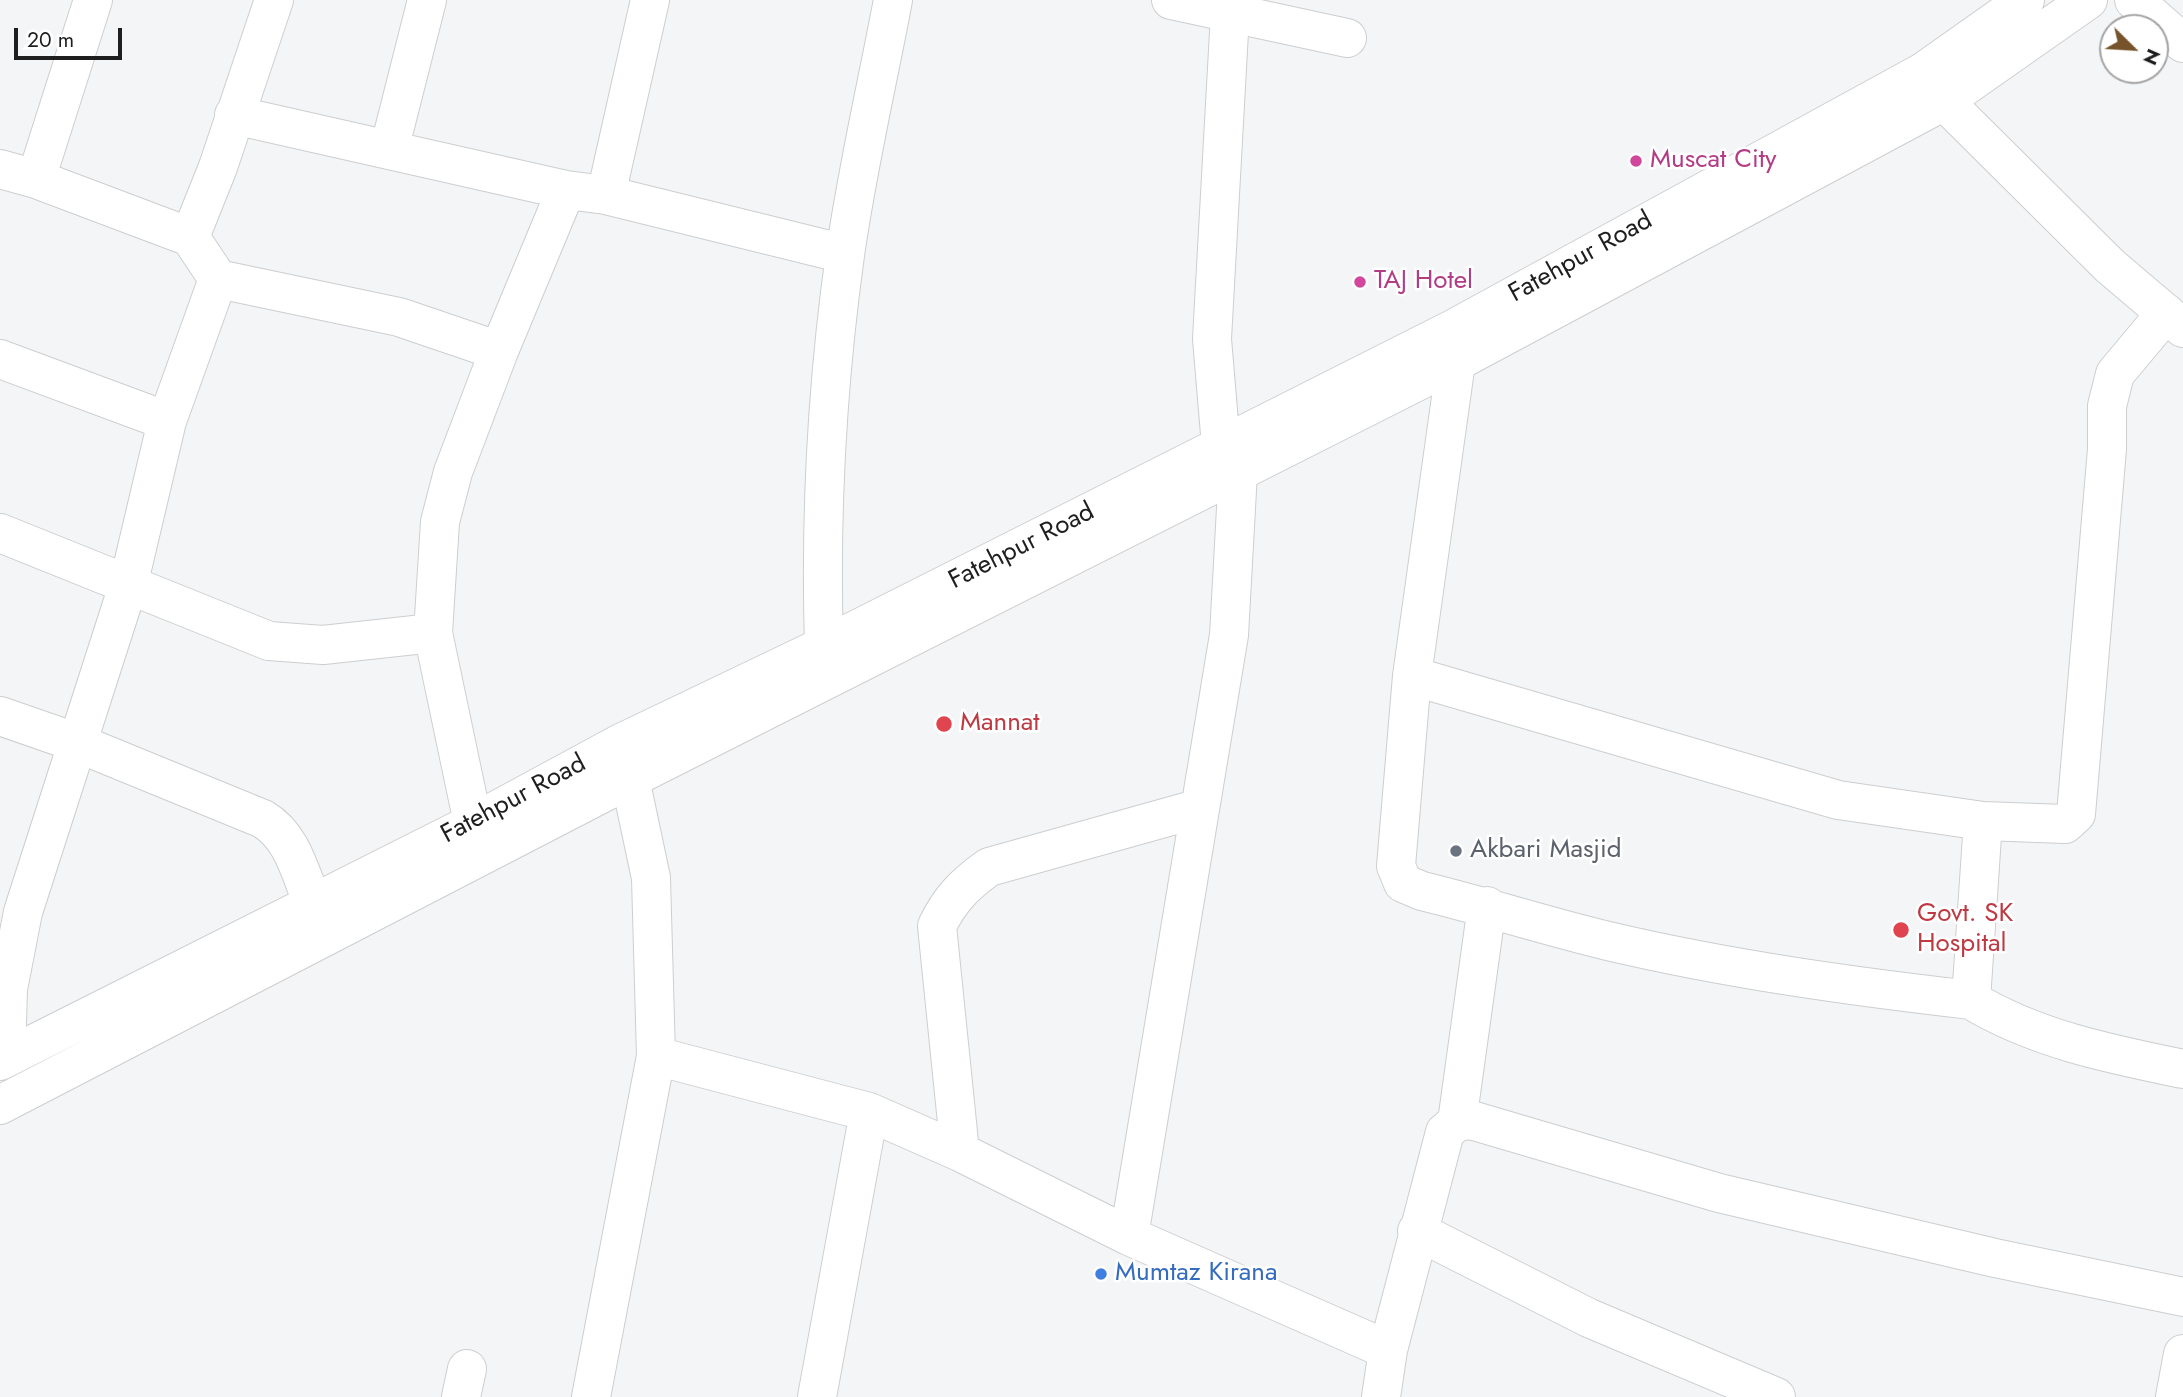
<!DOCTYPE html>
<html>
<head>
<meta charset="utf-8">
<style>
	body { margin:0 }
	#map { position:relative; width:2183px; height:1397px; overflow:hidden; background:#f4f5f7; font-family:Jost,sans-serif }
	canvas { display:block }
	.north { position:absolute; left:2099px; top:14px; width:70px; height:70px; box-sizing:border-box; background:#fff; border:2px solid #a5a5a5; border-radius:50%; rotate:114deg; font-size:19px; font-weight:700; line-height:28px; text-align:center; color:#1e1e1f }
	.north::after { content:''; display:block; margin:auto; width:24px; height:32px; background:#76532b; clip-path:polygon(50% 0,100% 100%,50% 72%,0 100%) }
	.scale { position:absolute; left:14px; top:28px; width:108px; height:32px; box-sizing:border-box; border:4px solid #1e1e1f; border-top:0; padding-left:9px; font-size:21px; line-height:24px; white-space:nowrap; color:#1e1e1f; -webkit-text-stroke:5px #fff; paint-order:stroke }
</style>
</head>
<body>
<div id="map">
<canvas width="2183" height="1397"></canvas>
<div class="north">N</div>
<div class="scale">20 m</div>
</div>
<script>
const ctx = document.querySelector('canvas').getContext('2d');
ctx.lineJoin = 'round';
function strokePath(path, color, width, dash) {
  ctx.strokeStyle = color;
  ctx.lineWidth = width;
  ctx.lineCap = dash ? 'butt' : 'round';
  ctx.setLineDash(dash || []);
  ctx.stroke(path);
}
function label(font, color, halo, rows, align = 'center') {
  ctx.font = font + ' Jost,sans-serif';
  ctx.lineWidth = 5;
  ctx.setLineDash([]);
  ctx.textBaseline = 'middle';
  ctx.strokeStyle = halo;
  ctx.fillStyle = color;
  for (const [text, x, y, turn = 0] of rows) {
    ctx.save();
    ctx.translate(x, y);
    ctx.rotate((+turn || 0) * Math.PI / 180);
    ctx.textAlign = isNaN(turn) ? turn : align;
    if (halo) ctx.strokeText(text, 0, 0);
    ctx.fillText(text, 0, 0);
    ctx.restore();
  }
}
const minor = new Path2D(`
	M 1171,0 L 1347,38
	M 2134,0 L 2183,43
	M 1944,101 L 2110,266 L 2183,328
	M 234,115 L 566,190 L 606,195 L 845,254
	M 389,150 L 427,0
	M 0,169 L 36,179 L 190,237 L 218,279 L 167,421 L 128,586 L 23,912 L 8,989 L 6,1058
	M 36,179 L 93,0
	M 606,195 L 650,0
	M 190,237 L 218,167 L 274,0
	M 218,279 L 399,317 L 499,351
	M 0,359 L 167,421
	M 1456,362 L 1412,676 L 1396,866 L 1403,883 L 1422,891 C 1484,906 1545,926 1608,941 C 1727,969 1849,986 1971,1000
	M 1221,446 L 1212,339 L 1230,14
	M 0,533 L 269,641 L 323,645 L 433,633
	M 824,646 C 820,516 827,384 845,255 C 857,170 877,85 893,0
	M 1412,676 L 1838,800 L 1983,821 L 1971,1000 C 2035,1039 2110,1054 2183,1069
	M 0,716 L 75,742 L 263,819 C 293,837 300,873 313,904
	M 630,779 L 651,878 L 656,1056 L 869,1112 L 960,1152 L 1129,1236 L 1388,1350 L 1381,1397
	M 1983,821 L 2065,824 L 2076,814 L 2107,449 L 2107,406 L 2115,374 L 2166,313
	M 473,823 L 433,633 L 440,522 L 453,472 L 499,351 L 566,190
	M 0,1061 L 473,823 L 619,744 L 824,646 L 1455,328 L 1923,72 L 2025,0
	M 0,1105 L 630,779 L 1456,362 L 1944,101 L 2088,0
	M 1457,1122 L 1487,906
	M 960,1152 L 937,926 C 950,899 965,884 989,867 L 1200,808
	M 1417,1231 L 1589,1318 L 1776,1397
	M 1129,1236 L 1229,635 L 1238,472
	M 1388,1350 L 1445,1132 L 1457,1122 L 1471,1120 L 1719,1193 L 1995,1258 L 2183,1297
	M 461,1397 L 467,1369
	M 591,1397 L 656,1056
	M 817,1397 L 869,1112
	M 2175,1397 L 2183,1354`);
strokePath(minor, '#cdcecf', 40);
strokePath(minor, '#fff', 38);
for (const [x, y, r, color] of [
	[1636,161,7,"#d1479c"],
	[1360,282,7,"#d1479c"],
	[944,724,9,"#e0444e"],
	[1456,851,7,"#6b7280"],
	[1901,930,9,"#e0444e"],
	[1101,1274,7,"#3f7fe0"]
]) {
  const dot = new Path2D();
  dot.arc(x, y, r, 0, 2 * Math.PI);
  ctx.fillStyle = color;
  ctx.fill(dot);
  strokePath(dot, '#fff', 2.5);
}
label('26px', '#b23c85', '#fff', [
	["Muscat City",1650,161],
	["TAJ Hotel",1374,282]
], 'left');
label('26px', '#1e1e1f', '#fff', [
	["Fatehpur Road",1581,258,-29],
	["Fatehpur Road",1022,547,-27],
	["Fatehpur Road",514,800,-28]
]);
label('26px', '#be3a42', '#fff', [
	["Mannat",960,724],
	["Govt. SK",1917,915],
	["Hospital",1917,945]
], 'left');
label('26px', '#5b616d', '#fff', [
	["Akbari Masjid",1470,851]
], 'left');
label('26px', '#366cbe', '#fff', [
	["Mumtaz Kirana",1115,1274]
], 'left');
</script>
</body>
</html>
